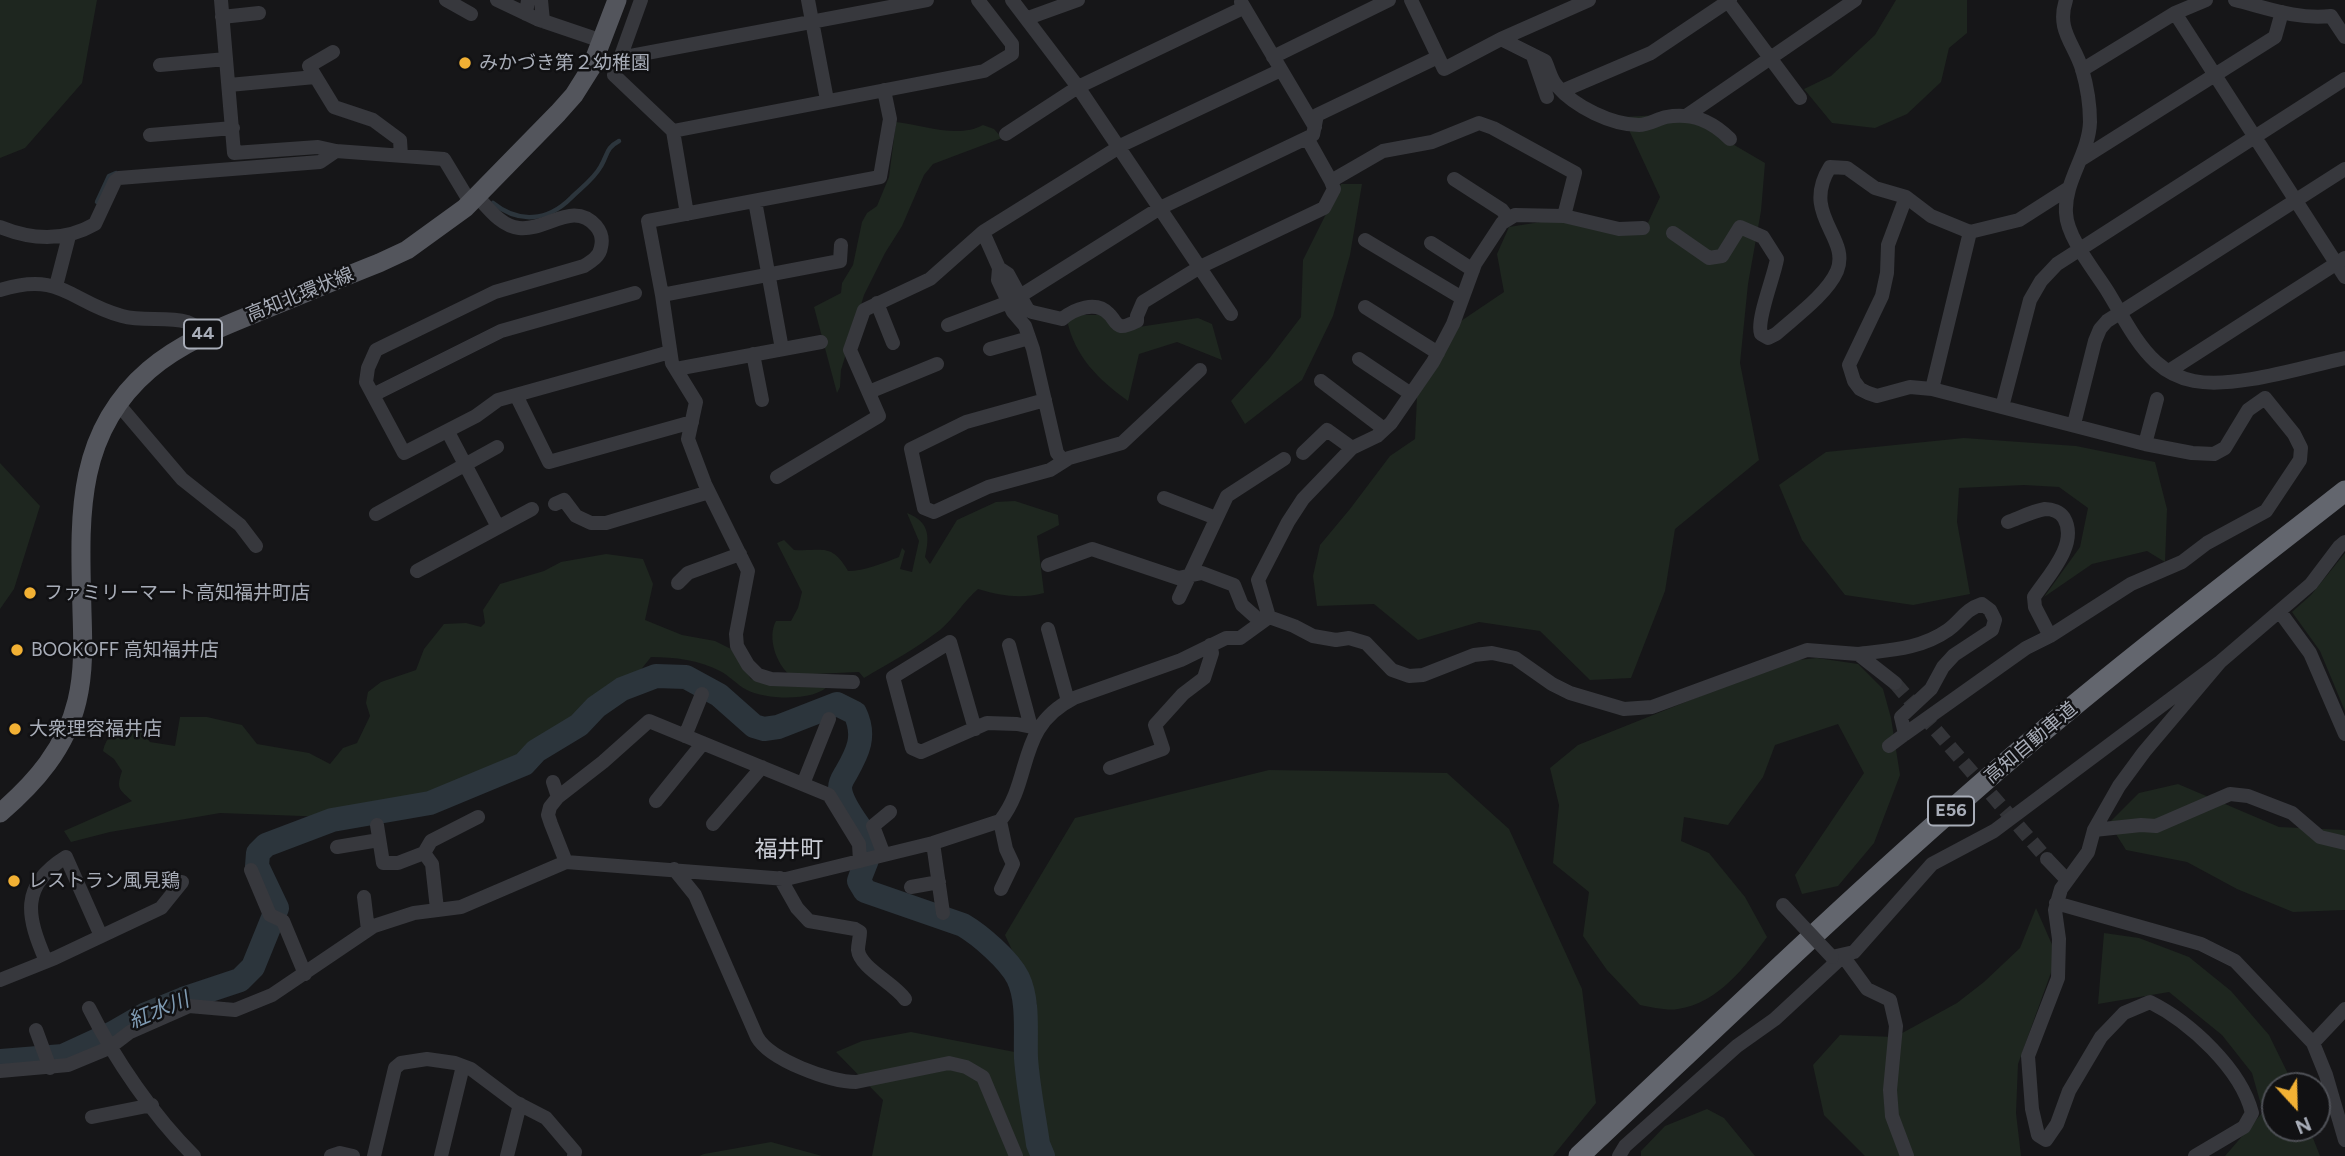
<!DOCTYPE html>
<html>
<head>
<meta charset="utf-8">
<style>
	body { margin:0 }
	#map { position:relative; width:2345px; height:1156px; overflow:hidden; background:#161618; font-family:Figtree,sans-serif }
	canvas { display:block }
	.north { position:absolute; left:2261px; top:1072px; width:70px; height:70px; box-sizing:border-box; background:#111113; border:2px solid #4d4f55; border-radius:50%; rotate:158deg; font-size:19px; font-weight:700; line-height:28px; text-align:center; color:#a8adb8 }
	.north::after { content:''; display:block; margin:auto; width:24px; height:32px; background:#f2b134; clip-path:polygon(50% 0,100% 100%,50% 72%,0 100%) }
</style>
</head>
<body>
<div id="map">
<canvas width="2345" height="1156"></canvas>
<div class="north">N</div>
</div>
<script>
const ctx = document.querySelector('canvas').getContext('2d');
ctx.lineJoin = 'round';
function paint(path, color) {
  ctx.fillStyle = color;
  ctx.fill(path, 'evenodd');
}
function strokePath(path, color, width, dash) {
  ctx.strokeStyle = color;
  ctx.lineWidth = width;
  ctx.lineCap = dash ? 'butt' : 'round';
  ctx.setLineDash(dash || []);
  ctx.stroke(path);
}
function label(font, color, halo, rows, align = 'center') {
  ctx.font = font + ' Figtree,"Noto Sans JP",sans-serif';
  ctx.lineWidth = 5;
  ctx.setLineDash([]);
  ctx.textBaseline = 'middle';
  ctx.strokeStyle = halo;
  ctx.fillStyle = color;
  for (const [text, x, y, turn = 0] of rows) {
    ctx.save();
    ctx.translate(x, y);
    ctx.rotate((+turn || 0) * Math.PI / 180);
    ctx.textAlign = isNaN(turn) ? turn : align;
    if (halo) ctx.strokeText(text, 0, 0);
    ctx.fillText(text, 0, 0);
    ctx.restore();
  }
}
paint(new Path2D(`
	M 0,0 L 97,0 L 82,83 L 25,148 L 0,158 Z
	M 1896,0 L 1967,0 L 1967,33 L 1949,48 L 1941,82 L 1907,114 L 1875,128 L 1832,123 L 1804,89 L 1831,76 L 1875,35 Z
	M 1697,113 L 1712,132 L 1765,163 L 1761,211 L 1748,284 L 1740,363 L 1759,460 L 1675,529 L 1665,591 L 1631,678 L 1590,680 L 1540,631 L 1479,622 L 1418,640 L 1374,604 L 1317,606 L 1313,576 L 1320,545 L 1350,509 L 1390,456 L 1415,439 L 1417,397 L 1461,321 L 1504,292 L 1497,254 L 1509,227 L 1566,218 L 1646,227 L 1660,197 L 1623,117 Z
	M 896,122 C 923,125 958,139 983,125 L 994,129 L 1002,138 L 933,164 L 924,175 L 902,226 L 885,253 L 864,295 L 841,370 L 840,387 L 837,393 L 814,307 L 841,293 L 842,283 L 853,265 L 862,222 L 867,213 L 877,206 L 889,177 Z
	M 1341,184 L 1362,184 L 1350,255 L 1333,316 L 1302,380 L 1245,424 L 1231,401 L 1269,359 L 1301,317 L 1303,260 Z
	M 1079,315 L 1106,315 L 1119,330 L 1198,318 L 1212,324 L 1222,360 L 1177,342 L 1139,354 L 1128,401 C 1098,379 1075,357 1067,320 Z
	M 1964,438 L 2076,446 L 2155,462 L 2167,509 L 2165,562 L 2147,551 L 2092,564 L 2044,597 L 2080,547 L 2088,508 L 2059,487 L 2024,485 L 1959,488 L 1957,522 L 1970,594 L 1913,605 L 1845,595 L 1802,540 L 1779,485 L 1826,452 Z
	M 0,463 L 40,506 L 14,589 L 0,609 Z
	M 1015,501 L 1058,515 L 1059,525 L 1037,536 L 1044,593 C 1021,599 1001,596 978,589 C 964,601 954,618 940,630 C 917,648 889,663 864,678 L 859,672 L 790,675 C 776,664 767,637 776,621 L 791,621 L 798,608 L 802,592 L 777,543 L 784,540 L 794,550 C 822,552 831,542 848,571 C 864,571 884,563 899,557 L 902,548 L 905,551 L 900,569 L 912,572 L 919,541 L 907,513 C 929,522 930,535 925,557 L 930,564 L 957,520 L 996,502 Z
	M 2345,553 L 2345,711 L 2320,651 L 2292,612 L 2311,595 Z
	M 606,554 L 643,559 L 653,584 L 645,620 L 682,635 L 715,641 L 731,649 L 751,679 L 771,685 L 830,684 C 816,702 767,700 747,690 C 737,685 730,676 720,671 C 699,660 675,657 651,657 L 635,677 L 588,700 L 571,726 L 523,757 L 471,783 L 429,801 L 329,817 L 220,813 L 110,832 L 71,842 L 64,831 L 132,801 C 119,789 116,789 122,771 L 114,759 L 103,751 C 106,736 116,729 130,723 L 139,728 L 150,742 L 175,746 L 180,717 L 207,717 L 242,725 L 257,744 L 309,753 L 330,764 L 343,748 L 357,743 L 370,716 L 366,703 L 368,692 L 381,682 L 416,670 L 424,649 L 444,624 L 466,623 L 481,627 L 485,623 L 483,610 L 500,584 L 544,571 L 561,562 Z
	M 1817,658 L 1858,664 L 1883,689 L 1891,718 L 1900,775 L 1874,843 L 1838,886 L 1802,894 L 1795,875 L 1864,773 L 1838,724 L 1775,745 L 1763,777 L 1728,825 L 1684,817 L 1681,841 L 1709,853 L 1745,897 L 1767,937 C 1745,967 1718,1003 1678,1009 C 1667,1011 1652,1007 1640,1005 L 1607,970 L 1583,936 L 1589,892 L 1553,863 L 1559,805 L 1550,768 L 1578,745 L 1788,661 Z
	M 1269,770 L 1447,773 L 1509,829 L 1582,989 L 1596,1103 L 1553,1156 L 872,1156 L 883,1100 L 836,1052 L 862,1041 L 911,1032 L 1020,1053 L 1037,1004 L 1005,935 L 1075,818 Z
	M 2178,784 L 2279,827 L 2345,830 L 2345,910 L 2293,912 L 2237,889 L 2187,862 L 2126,850 L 2109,823 L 2139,793 Z
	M 2036,908 L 2057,956 L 2018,1064 L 2016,1113 L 2021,1156 L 1865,1156 L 1824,1115 L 1813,1065 L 1840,1035 L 1895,1037 L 1957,1003 L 1984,982 L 2020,948 Z
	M 2104,933 L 2139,938 L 2189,957 L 2231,991 L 2269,1035 L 2294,1086 L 2275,1086 L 2275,1128 L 2309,1128 L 2320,1156 L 2225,1156 L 2263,1112 L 2252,1073 L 2222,1035 L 2169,992 L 2098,1004 Z
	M 1707,1109 L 1724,1118 L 1755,1156 L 1641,1156 L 1641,1151 L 1665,1126 Z
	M 771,1142 L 822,1156 L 699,1156 L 704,1154 Z`), '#1e261f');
strokePath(new Path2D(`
	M 97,202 L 109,176 L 116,173
	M 493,203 C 519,224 548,221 571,198 C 581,188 594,179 601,166 C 608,154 606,148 619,141`), '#2c353c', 4.5);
strokePath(new Path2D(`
	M 0,1061 L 63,1056 L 113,1033 L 146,1014 L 183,999 L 240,980 L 253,967 L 277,908 L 257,866 L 258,853 L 266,845 L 332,820 L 430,803 L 524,764 L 536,751 L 579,725 L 596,707 L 622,689 L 656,676 L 686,677 L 719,695 L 754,726 L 764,729 L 778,727 L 837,704 L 855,713 C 866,736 858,752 846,773 C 843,778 840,782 840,788 C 841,810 872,836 870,850 C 868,860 862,871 859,881 L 865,891 L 963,925 C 980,935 1009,960 1018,978 C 1029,1001 1025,1033 1026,1058 C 1028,1087 1034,1116 1038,1144 L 1043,1156`), '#2c353c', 24);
strokePath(new Path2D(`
	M 1895,683 L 2047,859`), '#333438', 14, [14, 7]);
strokePath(new Path2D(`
	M 221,0 L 234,153 L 318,147 L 336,151 L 444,159 L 470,202
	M 446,0 L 471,14
	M 497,0 L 537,19 L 602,41
	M 541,0 L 543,21
	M 641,0 L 614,75 L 673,131 L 687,214
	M 808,0 L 827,100
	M 1012,0 L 1078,87 L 1231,314
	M 1411,0 L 1444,69 L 1501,39 L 1589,0
	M 1727,0 L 1800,98
	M 2066,0 C 2056,30 2074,43 2082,69 C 2087,86 2090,105 2090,122 C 2089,154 2064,181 2066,213 C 2067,238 2095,271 2108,292 C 2122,315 2136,344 2156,362 C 2167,372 2179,378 2194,381 C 2235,389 2303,367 2345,358
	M 2235,0 C 2267,8 2298,20 2331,16 L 2345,37
	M 1241,2 L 1315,127
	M 2175,13 L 2345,277
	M 526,14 L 528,0
	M 222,17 L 259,13
	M 1028,18 L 1078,0
	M 1501,39 L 1545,61 C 1549,69 1551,80 1557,86 C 1575,107 1612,125 1639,125 C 1648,125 1657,119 1666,117 C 1692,112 1712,121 1730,139
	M 333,52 L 309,66 L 334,107 L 373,120 L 400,140 L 401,156
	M 1273,57 L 1389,0
	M 620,58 L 927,0
	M 1534,59 L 1547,97
	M 160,65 L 226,59
	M 2082,70 L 2175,13 L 2206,0
	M 229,85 L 315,77
	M 1562,91 L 1651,53 L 1730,0
	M 1686,116 L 1855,0
	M 673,131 L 984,71 L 1012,54 L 1012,44 L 978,0
	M 1006,134 L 1078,87 L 1243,8
	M 150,135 L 233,128
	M 2080,160 L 2275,37 L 2282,12
	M 1454,179 L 1502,210 L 1508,218
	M 477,196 C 489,209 501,226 519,228 C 547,231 573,200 596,226 C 601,232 603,239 601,247 C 600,256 592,261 584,266 L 495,292 L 376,350 L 368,368 L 366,382 L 404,453 L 476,416 L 498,400 L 670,352
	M 755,201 L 782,349
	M 1564,216 L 1619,229 L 1643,228
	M 0,227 C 32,240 64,242 95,224 L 115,181 L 119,178 L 320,162 L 336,151
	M 1673,233 L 1709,258 L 1722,256 L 1740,227 L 1763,237 L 1777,259 C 1774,277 1756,320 1761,334 L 1768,338 L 1776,334 C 1795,317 1827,294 1837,271 C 1851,237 1800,215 1830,167 L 1847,168 L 1875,188 L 1906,197 L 1931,216 L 1970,232 L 2019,220 L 2069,188
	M 1365,240 L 1462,298
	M 1431,243 L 1473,270
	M 999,268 L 1008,274 L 1020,296 L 1160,208 L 1313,135 L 1317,115 L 1438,57
	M 56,286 L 69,236
	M 0,290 C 62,271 70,302 122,316 C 143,322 167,316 187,322 C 193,324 200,329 206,333
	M 662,295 L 840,261 L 841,245
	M 1020,296 L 1028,310 L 1032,312 L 1062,319 C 1074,309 1096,300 1109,314 C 1113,317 1115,325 1121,326 C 1125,327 1133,323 1137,321 L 1137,316 L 1143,302 L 1200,267 L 1324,208 L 1334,189 L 1331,181
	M 877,303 L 893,343
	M 1365,307 L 1438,353
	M 948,325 L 1009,302
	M 990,349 L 1029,338
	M 753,354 L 762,400
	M 1359,359 L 1411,394
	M 676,369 L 821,342
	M 2169,371 L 2345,258
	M 1321,381 L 1384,429
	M 1932,389 L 1970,232
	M 869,392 L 937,364
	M 373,395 L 501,331 L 635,293
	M 516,395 L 549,462 L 692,422
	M 1045,400 L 966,422 L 911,449 L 924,508 L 934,512 L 988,487 L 1050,470 L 1069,458 L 1122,443 L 1200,370
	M 119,405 L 182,479 L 240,525 L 256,546
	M 2002,407 L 2030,300 L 2041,281 L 2057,264 L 2345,79
	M 2074,424 L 2095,341 L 2100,329 L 2107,321 L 2345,169
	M 448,432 L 498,527
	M 2145,444 L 2157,399
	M 1303,453 L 1327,430 L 1352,448
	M 1064,461 L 1057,453 L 1033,349 L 1025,326 L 1013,312 L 998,280 L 999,268 L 983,232 L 1124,144 L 1281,70
	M 777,477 L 879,416 L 850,350 L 864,310 L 930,279 L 983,232
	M 1164,498 L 1216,518
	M 555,504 L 564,500 L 576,516 L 591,523 L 606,523 L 709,492
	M 376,514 L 497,447
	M 2008,522 C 2019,518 2033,511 2045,509 C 2052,509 2060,512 2064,518 C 2079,544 2048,576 2034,597 L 2035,607 L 2050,636
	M 1048,565 L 1092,549 L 1178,578 L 1202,573 L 1234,585 L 1242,605 L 1260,621
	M 417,571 L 532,509
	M 678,583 L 688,573 L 740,554
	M 1179,598 L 1227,496 L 1284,459
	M 2280,612 L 2310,653 L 2345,734
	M 1269,617 L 1258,580 L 1288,522 L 1303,499 L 1352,448 L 1377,436 L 1391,423 L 1433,362 L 1453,324 L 1475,264 L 1502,223 L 1515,215 L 1564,216 L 1575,173 L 1493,128 L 1479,123 L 1432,142 L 1383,151 L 1331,181 L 1307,138
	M 1048,629 L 1068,701
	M 1009,645 L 1031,727
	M 1858,654 C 1890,650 1921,649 1948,630 C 1962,620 1964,610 1982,604 L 1990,610 L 1995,620 L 1992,630 L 1954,655 L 1943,667 L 1931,689 L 1901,717 L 1905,734 L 2026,648 L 2050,636 L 2131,584 L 2182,562 L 2207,543 L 2266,511 L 2300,460 L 2301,448 L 2294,434 L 2265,398 L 2248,410 L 2225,448 L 2214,454 L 2192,453 L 2145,444 L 1932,389 L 1910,387 L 1877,396 L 1868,393 L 1860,389 L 1854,381 L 1849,365 L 1882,296 L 1887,273 L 1888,245 L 1906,197
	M 853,682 L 771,679 L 758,675 L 748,665 L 737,646 L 736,634 L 748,571 L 705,484 L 688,439 L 696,402 L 672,363 L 662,295 L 648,221 L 880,177 L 890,119 L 884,90
	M 975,729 L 950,642 L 893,677 L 912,748 L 921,752 L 987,723 L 1017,724 L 1037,728
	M 685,736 L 702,694
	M 1889,746 L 1905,734
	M 1110,768 L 1163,749 L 1155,725 L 1183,694 L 1204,678 L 1212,653 L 1210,645
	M 553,782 L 558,797
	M 803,784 L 829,719
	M 656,801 L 703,743
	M 1000,821 L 1006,849 L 1013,864 L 1001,889
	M 713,824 L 762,767
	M 377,825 L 383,863 L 398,863 L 424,853 L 432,864 L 437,909
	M 2094,830 L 2141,825 L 2156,826 L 2230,794 L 2248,796 L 2292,813 L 2320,837 L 2345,843
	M 933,843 L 943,913
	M 337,847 L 379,840
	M 424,853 L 431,841 L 478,817
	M 884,855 L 873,826 L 890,812
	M 2047,859 L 2067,880
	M 566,862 L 551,824 L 548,815 L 550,807 L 558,797 L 603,762 L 649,721 L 829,795 L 859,844 L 860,861
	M 674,869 L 695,895 L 757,1037 C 770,1060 830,1082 856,1082 L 949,1063 L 966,1067 L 983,1077 L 1016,1156
	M 251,870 L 270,915 L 283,921 L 305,974
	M 780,878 L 797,908 L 809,921 L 855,929 L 860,932 C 860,938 858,944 858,950 C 860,968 894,983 905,999
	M 911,887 L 939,882
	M 364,897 L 368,930
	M 2056,903 L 2201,944 L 2235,961 L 2313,1043 L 2326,1075 L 2345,1140
	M 1843,956 L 1867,989 L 1890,1000 L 1896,1026 L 1890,1090 L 1892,1116 L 1907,1156
	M 1832,957 L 1854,952 L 1932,864 L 1994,831 L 2220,662 L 2311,584 L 2339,547 L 2345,542
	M 46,961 C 27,917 19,886 66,857 L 101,936
	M 0,980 L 55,958 L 161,908 L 182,882
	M 89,1008 C 114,1058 154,1117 194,1156
	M 36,1030 L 50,1068
	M 2313,1043 L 2345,1009
	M 0,1071 L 68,1065 L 109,1048 L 130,1032 L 189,1006 L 235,1010 L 272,995 L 374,926 L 414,913 L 461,907 L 566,862 L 786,879 L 933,843 L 1000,821 C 1034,777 1015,728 1074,698 L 1181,660 L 1226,638 L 1240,638 L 1269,617 L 1294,626 L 1313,636 L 1336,640 L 1349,638 L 1366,643 L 1392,670 L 1409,676 L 1423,675 L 1474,655 L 1492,653 L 1515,658 L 1552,684 L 1570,693 L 1624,709 L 1652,707 L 1807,650 L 1858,654 L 1895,683
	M 92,1117 L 152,1105
	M 331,1156 L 340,1153 L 353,1156
	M 374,1156 L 395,1068 L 401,1063 L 427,1059 L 455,1063 L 471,1069 L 515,1102 L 546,1118 L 575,1152 L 574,1156
	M 441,1156 L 463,1066
	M 507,1156 L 520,1104
	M 1619,1156 L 1625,1146 L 1737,1046 L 1775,1019 L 1843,956
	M 2195,1156 L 2244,1127 L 2252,1113 C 2241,1069 2190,1022 2150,1002 L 2124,1013 L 2101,1037 L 2069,1091 L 2057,1124 L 2046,1140 L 2038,1135 L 2032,1109 L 2028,1056 L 2058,978 L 2059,939 L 2055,910 L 2061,889 L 2088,852 L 2094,830 L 2119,786 L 2144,752 L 2220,662`), '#37383d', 14);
strokePath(new Path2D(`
	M 0,813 C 35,783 66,748 77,701 C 84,672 83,642 82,612 C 80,522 73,435 149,370 C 183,341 224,326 266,309 C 303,294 341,278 379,263 L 407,250 L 465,208 L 558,113 L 574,95 L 591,68 L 617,0`), '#53555c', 19);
strokePath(new Path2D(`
	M 1579,1156 C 1706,1037 1832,915 1963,800 C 2085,692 2216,592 2345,491`), '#63666e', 21);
strokePath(new Path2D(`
	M 1783,905 L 1832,957`), '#37383d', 14);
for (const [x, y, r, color] of [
	[465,63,7,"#f2b134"],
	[30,593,7,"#f2b134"],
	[17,650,7,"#f2b134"],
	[15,729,7,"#f2b134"],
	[14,881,7,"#f2b134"]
]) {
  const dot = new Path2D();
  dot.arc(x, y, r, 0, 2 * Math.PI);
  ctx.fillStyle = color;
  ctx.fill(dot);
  strokePath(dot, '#111113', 2.5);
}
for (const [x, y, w] of [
	[203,334,38],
	[1951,811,46]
]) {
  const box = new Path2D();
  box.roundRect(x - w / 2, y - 14.5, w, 29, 5);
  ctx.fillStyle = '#111113';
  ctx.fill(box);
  strokePath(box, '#a8adb8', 2);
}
label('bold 18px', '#a8adb8', null, [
	["44",203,334],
	["E56",1951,811]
]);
label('19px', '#a8adb8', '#111113', [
	["みかづき第２幼稚園",479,63],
	["ファミリーマート高知福井町店",44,593],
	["BOOKOFF 高知福井店",31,650],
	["大衆理容福井店",29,729],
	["レストラン風見鶏",28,881]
], 'left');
label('19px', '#a8adb8', '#111113', [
	["高知北環状線",300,295,-22],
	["高知自動車道",2031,743,-40]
]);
label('italic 21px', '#7f9bb3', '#111113', [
	["紅水川",159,1011,-22]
]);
label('23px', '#c9ccd4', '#111113', [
	["福井町",789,850]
]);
</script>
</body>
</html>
